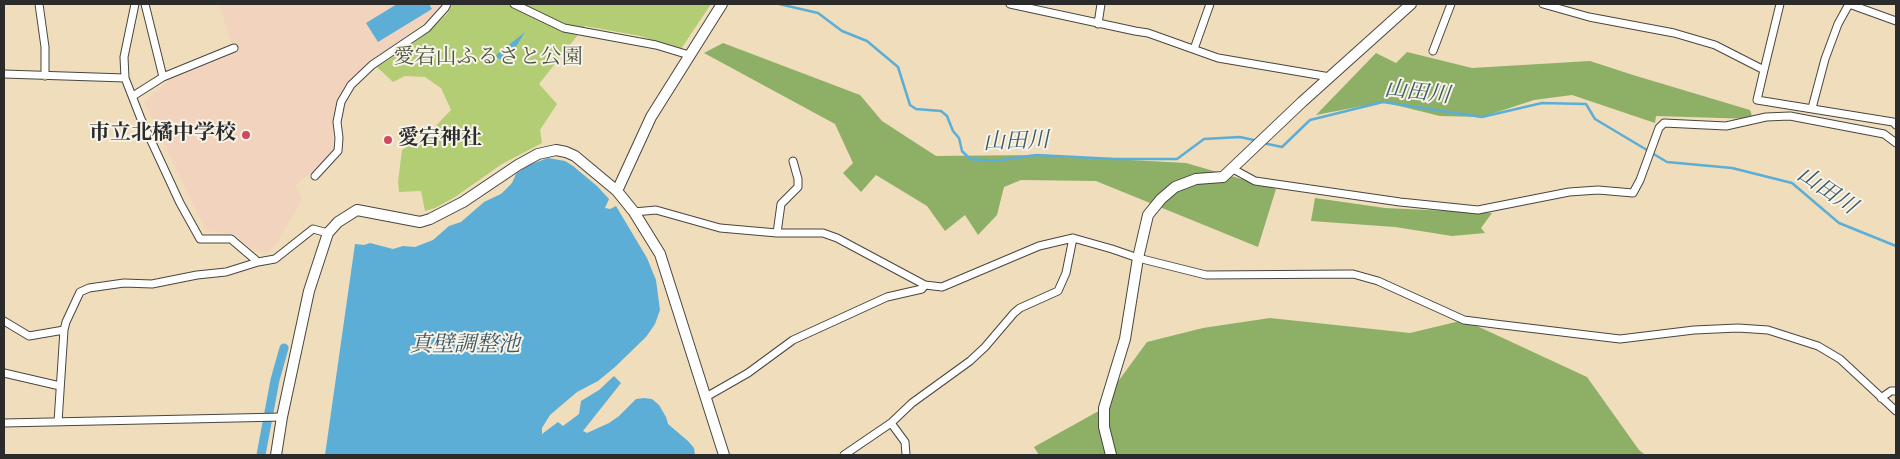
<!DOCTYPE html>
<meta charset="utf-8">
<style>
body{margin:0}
#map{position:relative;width:1900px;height:459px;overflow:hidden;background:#f0ddbc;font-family:"IM FELL DW Pica",serif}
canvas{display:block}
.frame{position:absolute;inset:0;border:5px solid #2b2b2b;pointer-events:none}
</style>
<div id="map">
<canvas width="1900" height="459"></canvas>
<div class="frame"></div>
</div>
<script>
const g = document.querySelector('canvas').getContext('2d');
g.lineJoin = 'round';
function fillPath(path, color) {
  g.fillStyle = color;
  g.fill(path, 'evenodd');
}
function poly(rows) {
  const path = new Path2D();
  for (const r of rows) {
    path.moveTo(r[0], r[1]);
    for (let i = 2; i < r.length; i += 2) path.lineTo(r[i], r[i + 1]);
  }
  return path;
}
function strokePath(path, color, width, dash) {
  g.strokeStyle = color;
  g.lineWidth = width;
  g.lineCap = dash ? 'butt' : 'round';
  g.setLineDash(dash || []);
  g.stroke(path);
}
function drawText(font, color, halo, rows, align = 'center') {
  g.font = font + ' "IM FELL DW Pica","Noto Serif JP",serif';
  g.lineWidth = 4;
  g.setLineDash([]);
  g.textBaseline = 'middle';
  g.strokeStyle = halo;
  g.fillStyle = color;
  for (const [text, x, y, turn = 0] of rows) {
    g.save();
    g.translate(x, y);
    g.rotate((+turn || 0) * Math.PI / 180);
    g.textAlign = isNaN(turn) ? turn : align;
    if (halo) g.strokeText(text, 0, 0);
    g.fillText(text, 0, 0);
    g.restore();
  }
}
fillPath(poly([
 [219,4,440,4,436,14,361,69,345,88,336,103,333,128,333,150,320,165,296,185,302,199,276,245,265,254,251,249,235,234,206,231,144,102,174,76,234,51]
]), '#f2d4be');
fillPath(poly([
 [453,4,711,4,681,49,640,36,585,26,539,84,557,104,540,130,542,143,502,164,455,197,435,208,425,211,421,191,399,192,398,182,402,150,426,136,451,110,441,88,425,77,405,76,393,82,377,67,403,51,429,31,447,14]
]), '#b2cd74');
fillPath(poly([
 [723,43,860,95,882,121,936,156,1036,155,1186,163,1276,189,1258,247,1096,181,1021,180,1004,187,997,215,978,235,965,215,945,231,927,206,876,175,861,192,843,173,853,163,835,124,704,53],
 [1407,52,1472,68,1590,61,1633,75,1750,110,1753,119,1656,116,1655,123,1572,95,1534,100,1482,117,1440,116,1383,102,1316,115,1376,53,1396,63],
 [1315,198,1385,208,1492,213,1481,228,1485,233,1452,236,1395,227,1311,221],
 [1270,318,1410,333,1464,320,1587,377,1639,450,1645,455,1039,455,1034,447,1104,408,1106,398,1147,342,1203,328]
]), '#8db066');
fillPath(poly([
 [397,4,429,4,432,9,378,42,366,23],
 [525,32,506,63,495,56],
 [548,158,565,161,573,166,597,186,609,199,605,208,610,209,616,206,647,258,656,280,660,310,655,324,646,337,615,367,598,381,577,392,550,415,542,428,542,434,558,422,563,426,579,414,581,401,599,390,614,376,621,383,583,431,587,433,609,423,619,416,636,399,644,398,652,399,659,405,666,417,668,424,688,441,694,448,695,455,325,455,355,244,364,245,370,243,393,249,403,246,415,247,433,240,449,226,461,222,484,202,501,194,512,183,516,174,529,165]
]), '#5caed7');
strokePath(poly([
 [779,4,818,13,842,31,867,41,898,67,910,105,916,109,941,111,947,116,953,131,959,138,962,151,970,159,995,161,1036,155,1115,159,1177,159,1204,139,1240,137,1258,141],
 [1263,143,1282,147,1310,120,1383,102,1482,117,1542,103,1586,104,1595,119,1667,162,1732,168,1792,183,1839,223,1896,246]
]), '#5caed7', 2.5);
strokePath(poly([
 [261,455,275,380,284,348]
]), '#5caed7', 9);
const street = poly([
 [39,4,45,47,45,76],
 [135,4,124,57,125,78,141,119,180,203,200,239,231,239,258,262,275,259,313,229,328,233],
 [145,4,163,77],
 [514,4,564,28,656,45,689,55],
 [1010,4,1135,31,1148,33,1218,58,1330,77],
 [1543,4,1589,17,1674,33,1715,45,1764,70,1757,100,1893,122,1896,125],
 [1849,4,1896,21],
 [1098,24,1101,4],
 [1194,49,1210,4],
 [1433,51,1451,4],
 [1764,70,1780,4],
 [4,74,125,78],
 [133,96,163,77,234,48],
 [1812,108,1825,59,1838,24,1849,4],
 [1233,169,1255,181,1400,202,1478,210,1569,192,1598,190,1633,193,1640,180,1659,128,1664,123,1726,126,1766,117,1790,116,1884,134,1896,143],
 [315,176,338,151,339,138,337,122,341,102,351,85,372,65,427,28,445,8,447,4],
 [634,212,656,210,720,228,777,233,823,233,837,238,925,285,942,287,1039,246,1073,238,1112,249,1138,258,1206,275,1353,274,1378,281,1464,320,1495,324,1620,339,1694,330,1738,328,1768,330,1818,346,1840,359,1896,411],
 [777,233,781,204,798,187,798,179,793,161],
 [4,321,29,336,64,330,66,322,80,292,89,288,124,283,152,284,197,275,226,272,258,262],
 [4,373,60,386],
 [706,397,748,373,793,340,887,297,922,289,925,285],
 [1881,398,1891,391,1896,391],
 [58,422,64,330],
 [4,423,282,417],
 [891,423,905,442,906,455],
 [844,455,891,423,912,403,970,361,985,347,1014,313,1020,308,1058,291,1066,273,1073,238]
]);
const secondary = poly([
 [617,191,651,117,722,4],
 [276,455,282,417,309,291,328,233,338,222,357,210,420,222,430,219,463,202,518,165,538,154,556,150,566,152,575,156,617,191,634,212,660,254,724,455],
 [1111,455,1104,427,1104,408,1125,339,1138,258,1148,215,1161,199,1175,187,1196,179,1223,177,1302,102,1411,4]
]);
strokePath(street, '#494641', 9);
strokePath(secondary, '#494641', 12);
strokePath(street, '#fff', 7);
strokePath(secondary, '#fff', 10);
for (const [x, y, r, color] of [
 [246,135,5,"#d1495b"],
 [388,140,5,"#d1495b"]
]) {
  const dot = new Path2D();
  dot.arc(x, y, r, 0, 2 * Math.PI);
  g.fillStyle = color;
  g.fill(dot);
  strokePath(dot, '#f7f3e8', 2);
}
drawText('21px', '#4d543d', '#f7f3e8', [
 ["愛宕山ふるさと公園",488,59]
]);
drawText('bold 21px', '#2b2b2b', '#f7f3e8', [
 ["市立北橘中学校",236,135],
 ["愛宕神社",398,140,"left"]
], 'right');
drawText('italic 22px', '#3c5967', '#f7f3e8', [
 ["山田川",1417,94,6],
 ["山田川",1016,143,-2],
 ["山田川",1826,192,34],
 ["真壁調整池",465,346]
]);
</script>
